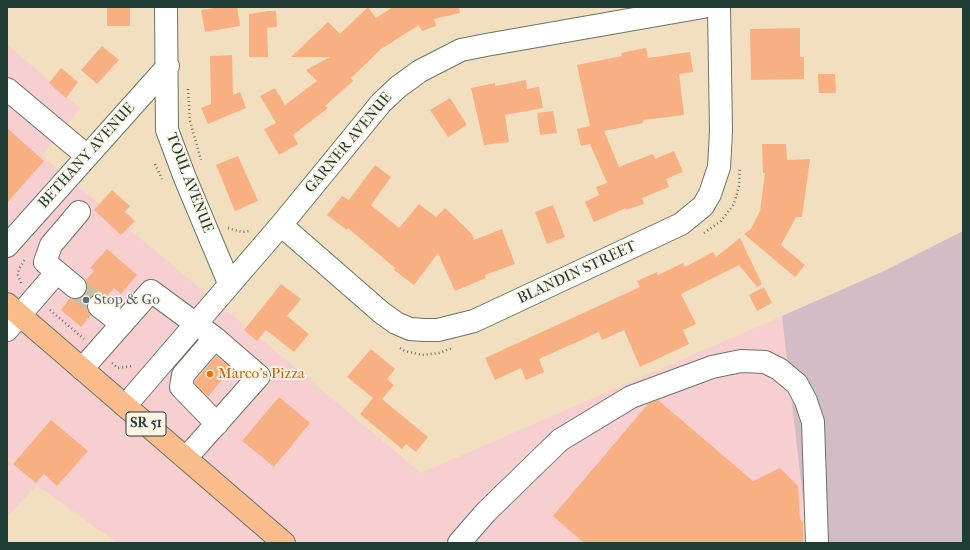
<!DOCTYPE html>
<style>
body{margin:0}
#map{position:relative;width:970px;height:550px;overflow:hidden;background:#f2dfbf;font-family:"IM FELL French Canon",serif}
canvas{display:block}
.frame{position:absolute;inset:0;border:8px solid #1f3d34;pointer-events:none}
</style>
<div id="map">
<canvas width="970" height="550"></canvas>
<div class="frame"></div>
</div>
<script>
const g = document.querySelector('canvas').getContext('2d');
g.lineJoin = 'round';
function fillPath(path, color) {
  g.fillStyle = color;
  g.fill(path, 'evenodd');
}
function poly(rows) {
  const path = new Path2D();
  for (const r of rows) {
    path.moveTo(r[0], r[1]);
    for (let i = 2; i < r.length; i += 2) path.lineTo(r[i], r[i + 1]);
  }
  return path;
}
function strokePath(path, color, width, dash) {
  g.strokeStyle = color;
  g.lineWidth = width;
  g.lineCap = dash ? 'butt' : 'round';
  g.setLineDash(dash || []);
  g.stroke(path);
}
function drawText(font, color, halo, rows, align = 'center') {
  g.font = font + ' "IM FELL French Canon",serif';
  g.lineWidth = 3.5;
  g.setLineDash([]);
  g.textBaseline = 'middle';
  g.strokeStyle = halo;
  g.fillStyle = color;
  for (const [text, x, y, turn = 0] of rows) {
    g.save();
    g.translate(x, y);
    g.rotate((+turn || 0) * Math.PI / 180);
    g.textAlign = isNaN(turn) ? turn : align;
    if (halo) g.strokeText(text, 0, 0);
    g.fillText(text, 0, 0);
    g.restore();
  }
}
fillPath(poly([
 [7,44,80,108,42,156,421,473,782,316,808,543,117,543,37,485,7,517]
]), '#f7cfd1');
fillPath(poly([
 [963,231,963,543,808,543,782,316,884,271]
]), '#d2bdc6');
fillPath(poly([
 [107,7,130,7,130,26,107,26],
 [221,7,237,7,240,26,205,32,201,10],
 [368,7,376,18,393,7,459,7,460,13,434,19,436,26,422,31,419,25,381,49,351,78,353,81,325,106,328,108,293,135,298,144,279,155,264,129,276,123,260,96,275,88,285,105,317,81,306,70,330,57,291,57,328,22,340,34],
 [268,11,276,11,277,27,267,28,268,57,249,57,249,14],
 [800,28,800,57,804,57,804,79,751,80,750,29],
 [102,46,119,60,97,84,81,70],
 [646,48,648,58,690,52,693,72,679,74,684,115,643,120,643,123,604,131,619,167,653,154,655,159,674,151,683,172,666,179,669,187,642,198,644,204,626,210,626,208,594,222,585,202,599,195,596,187,607,183,590,144,581,146,577,129,590,126,577,65,622,56,621,53],
 [232,55,233,95,240,92,246,108,208,124,201,108,211,104,210,56],
 [61,68,78,82,66,98,49,83],
 [818,74,835,74,836,93,819,93],
 [526,80,527,89,539,87,543,108,505,115,509,142,484,145,471,88,495,83,495,86],
 [450,98,467,125,448,137,430,110],
 [553,111,557,133,540,135,537,113],
 [7,128,44,161,7,203],
 [762,144,786,144,787,160,810,159,802,217,796,217,781,245,805,265,795,277,744,234,751,229,760,211,765,173,763,173],
 [238,156,258,201,235,211,216,165],
 [375,165,391,177,371,205,399,228,419,204,436,217,445,208,472,234,474,240,502,229,515,264,485,275,486,278,455,291,438,253,414,285,394,270,395,268,348,228,347,230,327,215,342,196,349,200],
 [112,190,130,206,125,212,135,221,121,235,94,210],
 [553,205,565,237,547,244,535,212],
 [740,238,762,284,757,287,739,265,681,294,696,324,683,330,689,344,640,367,624,330,602,340,599,332,539,359,544,372,526,380,521,368,495,380,485,358,640,287,637,281,657,272,658,275,683,263,685,267,713,252,716,257],
 [107,249,137,275,121,294,114,288,107,296,100,294,94,295,89,298,87,305,87,310,91,315,81,327,61,310,70,298,79,299,85,295,87,289,85,281,94,271,90,268],
 [281,284,301,299,287,316,309,334,294,352,266,330,257,341,244,330],
 [764,287,772,303,757,311,749,295],
 [371,349,395,369,387,379,394,385,382,399,428,437,416,452,406,444,402,449,360,414,373,398,347,377],
 [216,356,231,368,208,397,194,383,195,381],
 [279,397,310,423,274,467,242,441],
 [658,400,753,481,780,468,798,486,800,519,803,522,803,543,584,543,553,516,648,404],
 [51,420,88,451,57,486,44,474,36,483,13,464]
]), '#f8b083');
strokePath(poly([
 [75,287,99,306]
]), '#c8bfa3', 22, [22, 11]);
const minor = poly([
 [166,7,167,130,185,178,229,283],
 [7,89,87,156],
 [281,225,382,313,396,323,410,329,424,330,438,330,474,321,681,224,703,206,710,194,719,167,721,132,719,7],
 [7,246,168,66],
 [57,272,45,262,51,245,79,212],
 [99,306,122,324],
 [7,330,57,272,75,287],
 [215,338,183,375,181,387,217,424],
 [82,369,151,291,215,338,259,376,186,458],
 [125,406,281,225,381,103,398,87,420,71,461,50,486,45,703,7],
 [459,543,486,512,560,440,631,397,712,367,741,361,765,362,779,369,797,384,806,401,813,422,817,543]
]);
const major = poly([
 [7,304,284,543]
]);
strokePath(minor, '#697665', 24);
strokePath(major, '#697665', 24);
strokePath(poly([
 [188,89,190,121,201,160],
 [155,164,162,179],
 [228,228,242,232,250,231],
 [704,233,721,221,734,204,739,186,740,168],
 [21,283,18,275,19,269,25,259],
 [50,310,84,339],
 [400,348,405,351,422,355,439,353,452,348],
 [112,363,118,368,133,366]
]), '#697665', 2.5, [1, 3]);
strokePath(minor, '#fff', 22);
strokePath(major, '#f9bc8a', 22);
for (const [x, y, r, color] of [
 [86,300,4,"#5c6f8a"],
 [210,374,4,"#e8710a"]
]) {
  const dot = new Path2D();
  dot.arc(x, y, r, 0, 2 * Math.PI);
  g.fillStyle = color;
  g.fill(dot);
  strokePath(dot, '#fcf5e5', 1.5);
}
for (const [x, y, w] of [
 [146,424,40]
]) {
  const box = new Path2D();
  box.roundRect(x - w / 2, y - 12, w, 24, 3);
  g.fillStyle = '#fcf5e5';
  g.fill(box);
  strokePath(box, '#1f3d34', 1);
}
drawText('bold 14px', '#1f3d34', null, [
 ["SR 51",146,424]
]);
drawText('15px', '#1f3d34', '#fcf5e5', [
 ["GARNER AVENUE",349,143,-50],
 ["BETHANY AVENUE",87,156,-48],
 ["TOUL AVENUE",189,183,69],
 ["BLANDIN STREET",577,273,-25]
]);
drawText('15px', '#4e5e75', '#fcf5e5', [
 ["Stop & Go",94,300]
], 'left');
drawText('15px', '#c56008', '#fcf5e5', [
 ["Marco's Pizza",218,374]
], 'left');
</script>
